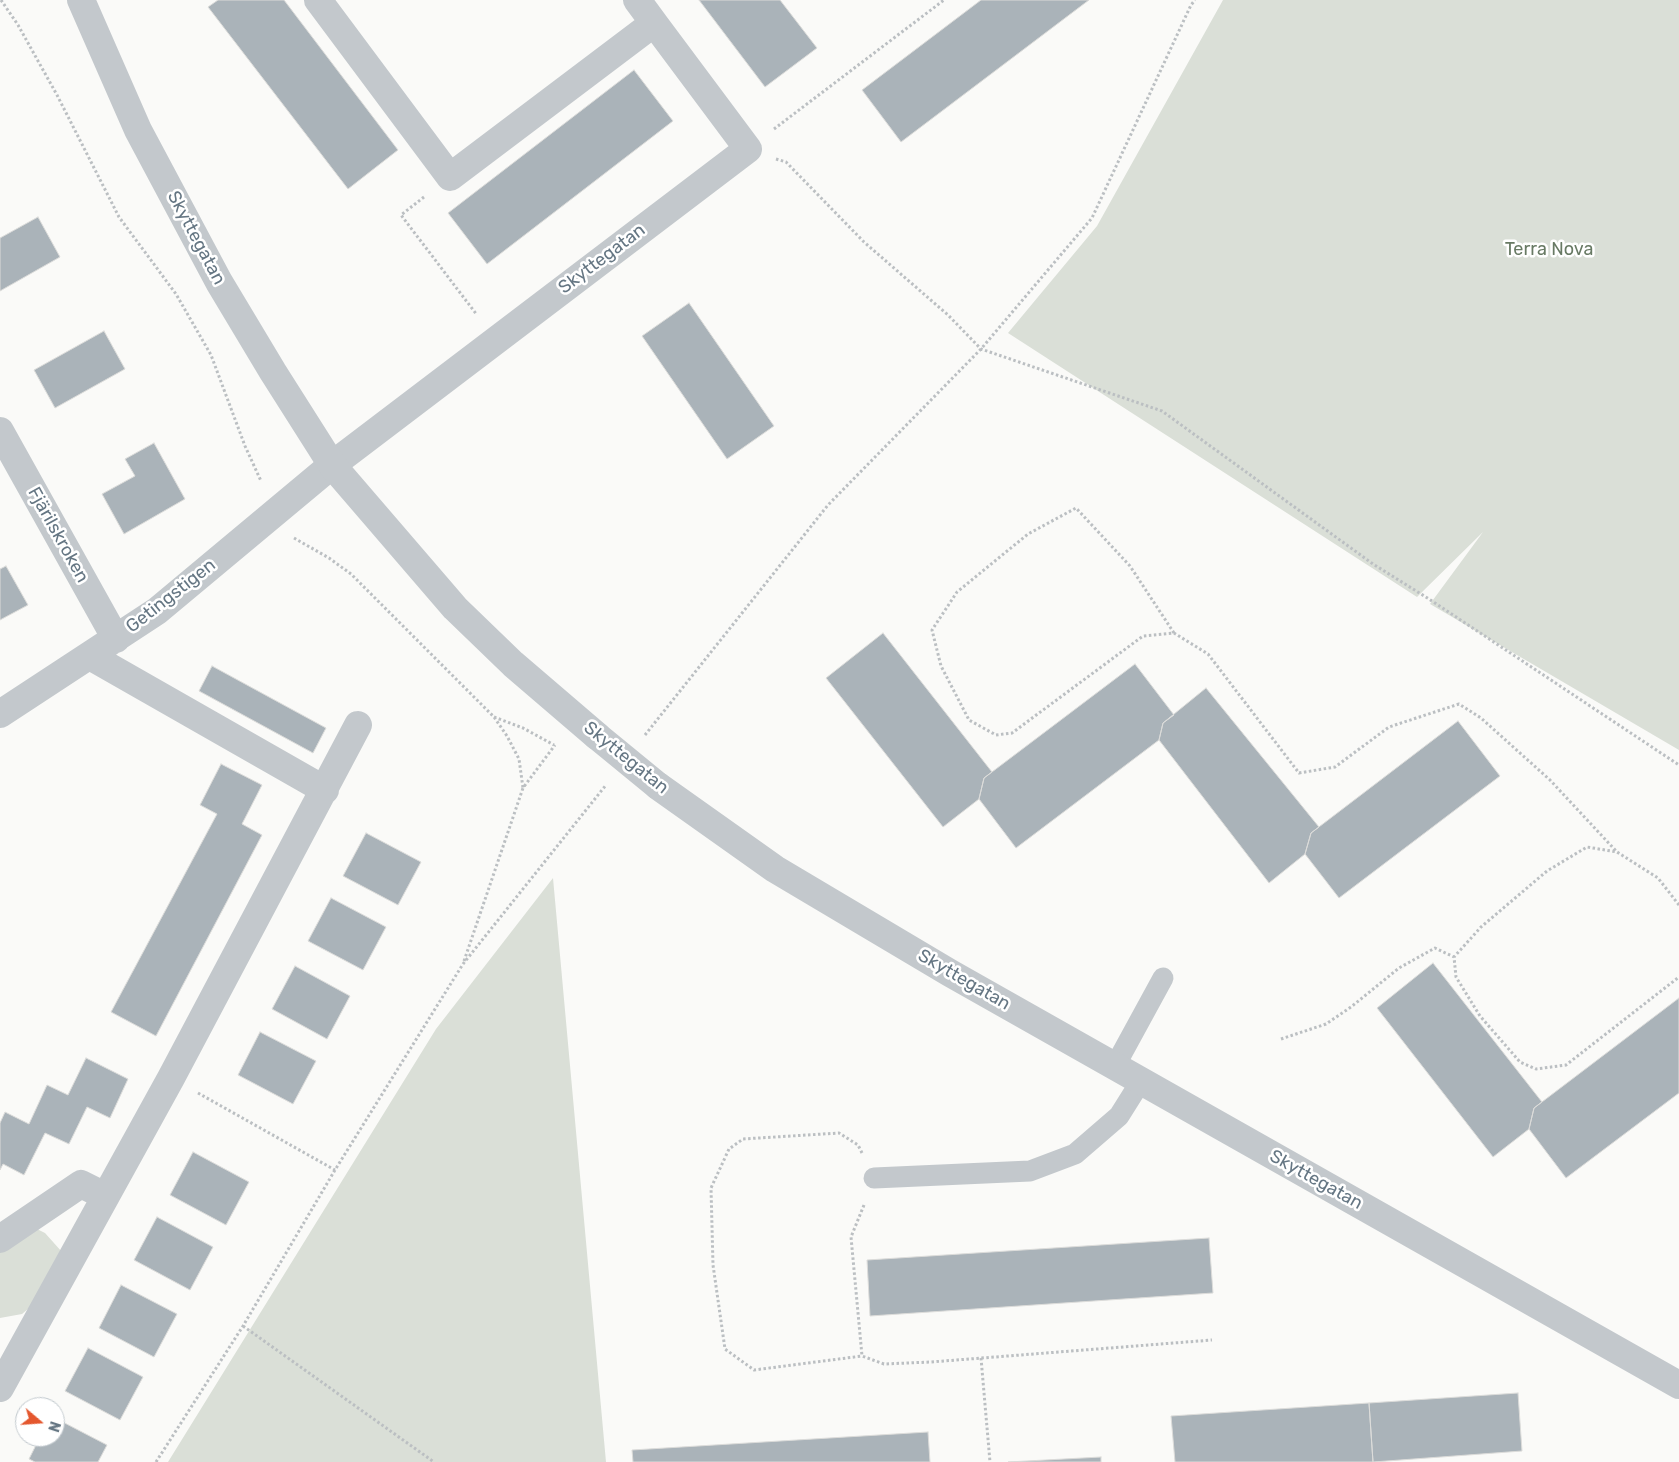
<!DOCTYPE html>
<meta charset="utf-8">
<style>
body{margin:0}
#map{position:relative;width:1679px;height:1462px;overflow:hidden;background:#fafaf8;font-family:Rubik,sans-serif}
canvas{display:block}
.north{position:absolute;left:15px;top:1397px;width:50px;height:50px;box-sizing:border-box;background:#fff;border:1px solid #c1c8cd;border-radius:50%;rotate:108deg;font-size:14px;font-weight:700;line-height:20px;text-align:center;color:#657683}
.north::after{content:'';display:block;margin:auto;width:18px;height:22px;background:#e4572e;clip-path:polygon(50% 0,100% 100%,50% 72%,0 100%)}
</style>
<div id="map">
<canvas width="1679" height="1462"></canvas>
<div class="north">N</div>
</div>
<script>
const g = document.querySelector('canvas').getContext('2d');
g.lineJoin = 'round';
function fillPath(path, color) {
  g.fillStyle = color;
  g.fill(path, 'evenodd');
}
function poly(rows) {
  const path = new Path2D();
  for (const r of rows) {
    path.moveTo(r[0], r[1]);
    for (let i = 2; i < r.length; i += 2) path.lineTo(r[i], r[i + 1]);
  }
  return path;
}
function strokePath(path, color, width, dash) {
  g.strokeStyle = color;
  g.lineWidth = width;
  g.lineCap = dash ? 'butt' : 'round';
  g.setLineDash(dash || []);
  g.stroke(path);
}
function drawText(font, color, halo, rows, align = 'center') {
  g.font = font + ' Rubik,sans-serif';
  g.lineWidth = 5;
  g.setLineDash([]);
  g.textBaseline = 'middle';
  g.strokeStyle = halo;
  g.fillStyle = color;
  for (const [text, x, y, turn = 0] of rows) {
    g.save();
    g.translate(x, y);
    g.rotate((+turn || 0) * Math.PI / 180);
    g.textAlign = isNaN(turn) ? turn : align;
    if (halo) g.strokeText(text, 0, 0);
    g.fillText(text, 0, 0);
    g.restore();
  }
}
fillPath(poly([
 [1223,0,1679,0,1679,750,1430,604,1483,532,1417,597,1008,333,1097,226],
 [553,878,606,1462,168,1462,436,1029],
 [31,1226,45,1233,62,1252,34,1304,22,1314,0,1318,0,1248]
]), '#dadfd7');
const building = poly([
 [218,0,284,0,398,150,348,189,208,7,218,0],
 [699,0,780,0,817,48,765,87,699,0],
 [981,0,1089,0,901,142,862,90,981,0],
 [634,70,673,121,487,264,448,213,634,70],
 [38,217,60,257,0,291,0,238,38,217],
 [689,303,774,426,727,459,642,336,689,303],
 [104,331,125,369,55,408,34,370,104,331],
 [154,443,185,499,124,534,102,494,135,476,125,459,154,443],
 [6,566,28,605,0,620,0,569,6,566],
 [883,633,992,772,984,778,979,799,943,827,826,678,883,633],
 [1135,664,1174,715,1163,723,1159,740,1016,848,979,799,984,778,1135,664],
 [212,666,326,728,313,753,199,691,212,666],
 [1206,688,1319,827,1311,833,1305,854,1269,883,1159,740,1163,723,1206,688],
 [1458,721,1500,776,1339,898,1305,854,1311,833,1458,721],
 [221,764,262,785,242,824,262,835,156,1036,111,1012,217,814,200,805,221,764],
 [366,833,421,862,398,905,343,876,366,833],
 [331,898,386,927,363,970,308,941,331,898],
 [1433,963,1542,1102,1534,1108,1529,1129,1493,1157,1377,1008,1433,963],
 [295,966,350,996,327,1039,272,1009,295,966],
 [1679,998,1679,1093,1566,1178,1529,1129,1534,1108,1679,998],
 [260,1032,316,1061,293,1104,238,1075,260,1032],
 [86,1058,128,1079,110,1118,87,1107,69,1144,45,1133,24,1175,3,1164,0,1170,0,1123,5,1112,29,1124,47,1085,68,1095,86,1058],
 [193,1152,249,1182,226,1225,170,1195,193,1152],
 [157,1217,213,1247,190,1290,134,1260,157,1217],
 [1209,1238,1213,1293,870,1316,867,1260,1209,1238],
 [121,1285,177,1314,154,1357,99,1328,121,1285],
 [88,1348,143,1377,120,1420,65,1391,88,1348],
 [1518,1393,1522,1451,1373,1462,1369,1403,1518,1393],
 [1369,1403,1373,1462,1175,1462,1171,1416,1369,1403],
 [55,1418,107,1445,98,1462,35,1462,29,1459,40,1437,55,1437,55,1418],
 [928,1432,930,1462,633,1462,632,1450,928,1432],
 [1101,1457,1101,1462,1008,1462,1101,1457]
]);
fillPath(building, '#aab3b9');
strokePath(building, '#dcdcda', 1);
strokePath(poly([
 [1,0,18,25,57,95,119,217,176,294,211,355,245,446,261,481],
 [774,129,944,0],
 [776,159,786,162,864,242,948,315,981,349,1162,411,1373,564,1429,599,1679,765],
 [424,197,401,215,477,315],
 [294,538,329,558,351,574,494,717,507,736,519,759,523,788],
 [1174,633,1130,566,1076,508,1028,534,957,592,932,630,941,666,969,720,996,735,1012,733,1143,636,1174,633,1208,654,1299,773,1335,767,1389,727,1459,704,1481,718,1550,780,1617,852],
 [494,717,523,728,554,745],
 [645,735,828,505,981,349,1092,218,1191,5,1195,0],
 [1679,905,1658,878,1617,852,1587,847,1547,871,1481,927,1454,957,1456,977,1480,1016,1520,1062,1536,1069,1566,1065,1679,977],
 [464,961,523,788,555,745],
 [1281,1039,1326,1024,1351,1007,1399,968,1435,948,1454,957],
 [198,1093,335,1170],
 [862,1153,858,1145,839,1133,743,1139,729,1149,711,1188,713,1265,725,1349,754,1370,862,1356],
 [864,1205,851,1237,862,1356,884,1364,931,1362,1212,1340],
 [243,1326,434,1462],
 [981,1358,990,1462],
 [156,1462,243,1326,335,1170,463,964,606,785]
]), '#bbbfc2', 3, [2.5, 2.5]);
strokePath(poly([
 [1115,1066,1163,978],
 [874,1178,1030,1171,1075,1154,1119,1116,1141,1081]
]), '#c3c8cc', 21);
strokePath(poly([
 [318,0,450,177,654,23,637,0],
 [0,431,116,639],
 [90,656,325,790],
 [0,714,157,611,332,465,748,149,654,23],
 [0,1239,81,1184,105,1196],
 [0,1388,171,1078,358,725]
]), '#c3c8cc', 28);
strokePath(poly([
 [81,0,138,130,219,282,273,372,332,465,455,608,513,664,597,736],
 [658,786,775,869,950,973,1679,1385]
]), '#c3c8cc', 28);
strokePath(poly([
 [597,736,658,786]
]), '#c3c8cc', 28);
drawText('18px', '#657683', '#fff', [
 ["Skyttegatan",196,238,62],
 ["Skyttegatan",602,259,-37],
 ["Fjärilskroken",58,535,61],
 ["Getingstigen",171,596,-38],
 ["Skyttegatan",626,758,39],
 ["Skyttegatan",964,980,30],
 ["Skyttegatan",1316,1180,29]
]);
drawText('18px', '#687a64', '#fff', [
 ["Terra Nova",1549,250]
]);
</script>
